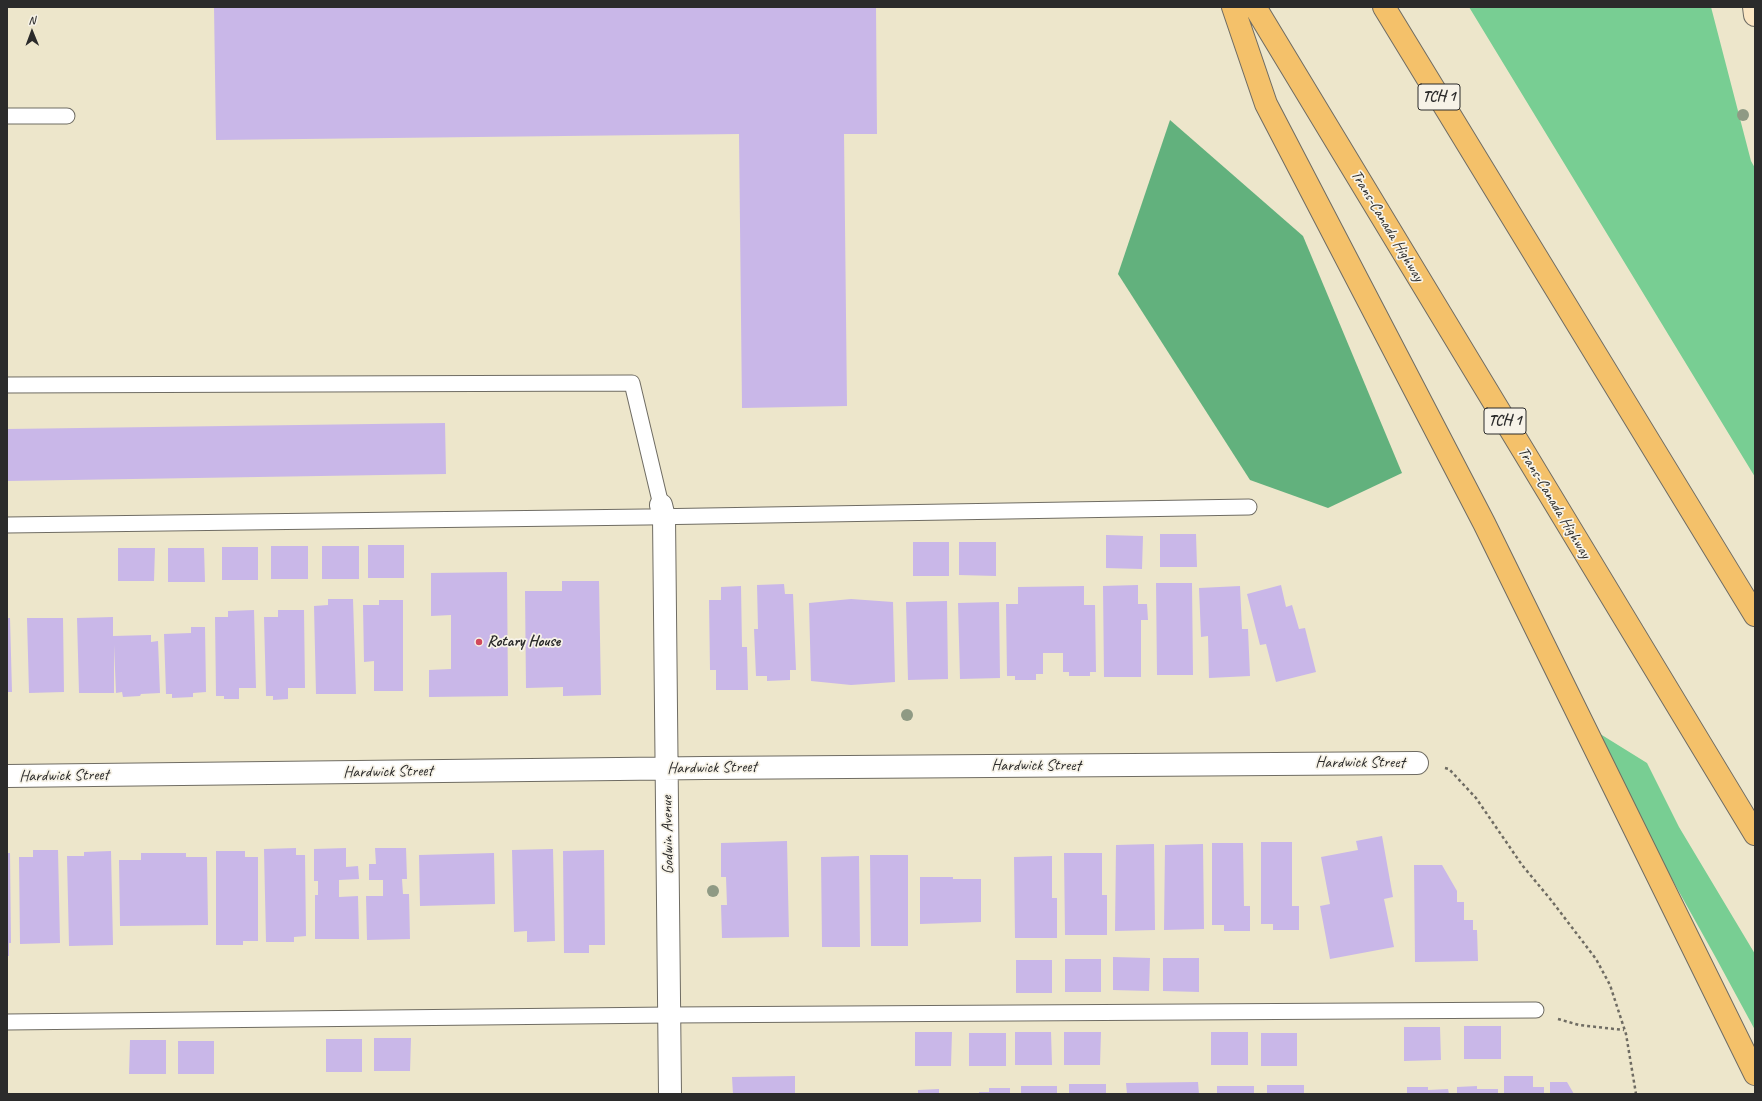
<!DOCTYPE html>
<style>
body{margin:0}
#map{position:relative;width:1762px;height:1101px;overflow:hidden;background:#ede6cb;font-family:Caveat,sans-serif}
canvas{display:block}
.frame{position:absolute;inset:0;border:8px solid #2b2b2b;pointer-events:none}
.north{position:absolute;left:12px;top:12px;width:40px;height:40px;-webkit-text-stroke:3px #f7f3e8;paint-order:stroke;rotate:359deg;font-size:11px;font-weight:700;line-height:16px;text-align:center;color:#2b2b2b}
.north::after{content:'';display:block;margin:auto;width:14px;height:18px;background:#2b2b2b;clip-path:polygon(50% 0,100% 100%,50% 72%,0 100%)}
</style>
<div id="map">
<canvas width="1762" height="1101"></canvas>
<div class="frame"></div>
<div class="north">N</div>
</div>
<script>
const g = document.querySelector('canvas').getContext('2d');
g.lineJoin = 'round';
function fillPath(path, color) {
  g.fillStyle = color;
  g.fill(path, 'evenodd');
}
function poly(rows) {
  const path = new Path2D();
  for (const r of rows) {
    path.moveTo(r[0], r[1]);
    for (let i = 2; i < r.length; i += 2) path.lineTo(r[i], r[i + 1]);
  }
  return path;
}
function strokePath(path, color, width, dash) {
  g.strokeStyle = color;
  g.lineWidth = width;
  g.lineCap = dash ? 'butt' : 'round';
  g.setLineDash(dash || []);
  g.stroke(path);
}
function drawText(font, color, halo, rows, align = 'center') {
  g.font = font + ' Caveat,sans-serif';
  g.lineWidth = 3.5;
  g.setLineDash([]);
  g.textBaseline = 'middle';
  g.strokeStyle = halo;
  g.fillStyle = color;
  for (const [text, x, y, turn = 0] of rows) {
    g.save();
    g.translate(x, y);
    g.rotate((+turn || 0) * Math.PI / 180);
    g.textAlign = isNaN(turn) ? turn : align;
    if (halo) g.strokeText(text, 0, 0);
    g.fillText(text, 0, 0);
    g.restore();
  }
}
fillPath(poly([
 [1469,7,1711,7,1751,161,1755,168,1755,477],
 [1597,732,1647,763,1679,827,1755,954,1755,1030,1716,958,1639,820]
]), '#78ce93');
fillPath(poly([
 [1170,120,1303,236,1402,473,1328,508,1250,480,1118,274]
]), '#62b17d');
fillPath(poly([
 [214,7,876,7,877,134,844,134,847,406,742,408,739,134,216,140],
 [445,423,446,474,7,481,7,429],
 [1160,534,1196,534,1197,567,1160,567],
 [1106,535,1143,536,1142,569,1106,568],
 [913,542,949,542,949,576,913,576],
 [959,542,996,542,996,576,959,575],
 [368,545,404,545,404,578,368,578],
 [271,546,308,546,308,579,271,579],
 [322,546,359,546,359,579,322,579],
 [222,547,258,547,258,580,222,580],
 [118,548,155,548,154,581,118,581],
 [168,548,204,548,205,582,168,582],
 [507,572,508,696,429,697,429,670,451,669,451,615,431,616,431,573],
 [562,581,599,581,601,695,563,696,563,687,526,688,525,591,562,591],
 [1156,583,1192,583,1193,675,1157,675],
 [784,584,785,594,793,594,796,670,790,670,790,680,767,681,767,676,756,676,754,629,758,629,757,585],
 [1138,585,1138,604,1147,604,1148,620,1141,620,1141,677,1104,677,1103,586],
 [1281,585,1286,607,1292,605,1299,629,1305,628,1316,672,1276,682,1266,644,1260,645,1247,594],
 [741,586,742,647,747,647,748,690,716,690,716,670,710,670,709,600,721,600,721,587],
 [1084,586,1084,605,1095,605,1096,672,1090,672,1090,676,1069,676,1069,672,1063,672,1063,653,1043,653,1043,674,1036,674,1036,680,1015,680,1015,676,1007,676,1006,604,1018,604,1018,587],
 [1240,586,1242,629,1248,629,1250,676,1209,678,1208,636,1201,637,1199,588],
 [328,599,353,599,356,694,316,694,314,606,328,605],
 [851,599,893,602,895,682,851,685,811,681,809,603],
 [379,600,403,600,403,691,374,691,374,661,364,662,363,605,379,605],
 [947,601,948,679,908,680,906,602],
 [999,602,1000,678,960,679,958,603],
 [254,610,256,688,239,688,239,699,224,699,224,696,216,696,215,617,228,617,228,611],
 [278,610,304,610,305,688,288,688,288,699,273,700,273,696,266,696,264,617,278,617],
 [113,617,113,636,151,635,151,642,158,641,160,693,141,694,140,696,123,697,122,692,116,693,114,645,114,693,79,693,77,618],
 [7,618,10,618,12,692,7,692],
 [27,618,63,618,64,692,29,693],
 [191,627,205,627,206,692,193,693,193,697,172,698,172,694,166,694,164,634,191,633],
 [1382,836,1393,897,1384,899,1394,947,1330,959,1320,906,1330,904,1321,857,1358,850,1356,841],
 [787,841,789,937,722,938,721,905,727,905,726,877,721,877,721,843],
 [1261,842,1292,842,1292,906,1299,906,1299,930,1273,930,1273,924,1261,924],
 [1212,843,1243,843,1244,906,1250,906,1250,931,1224,931,1224,925,1212,925],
 [1154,844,1155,930,1115,931,1116,845],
 [1203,844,1204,929,1164,930,1165,845],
 [296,848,296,855,305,855,306,936,294,937,294,942,266,942,264,849],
 [346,848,346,867,358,866,359,879,339,880,339,897,358,896,359,939,315,939,315,895,318,895,318,881,314,881,314,849],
 [375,848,406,848,407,879,402,879,403,894,409,894,410,939,367,940,366,896,383,896,383,880,369,880,369,864,376,864],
 [553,849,555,941,527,942,527,931,514,932,512,850],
 [33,850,58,850,60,943,20,944,19,857,33,857],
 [604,850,605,945,589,945,589,953,564,953,563,851],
 [111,851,113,945,69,946,67,856,84,856,84,852],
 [216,851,245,851,245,857,258,857,258,941,243,941,243,945,216,945],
 [7,853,10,853,11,943,9,943,9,956,7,956],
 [141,853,186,853,186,857,207,857,208,925,120,926,119,860,141,860],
 [494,853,495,904,420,906,419,855],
 [1064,853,1102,853,1102,895,1107,895,1107,935,1065,935],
 [870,855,908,855,908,946,871,946],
 [859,856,860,947,822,947,821,857],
 [1052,856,1052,898,1057,898,1057,938,1015,938,1014,857],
 [1414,865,1442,865,1457,891,1457,902,1464,902,1464,920,1473,920,1473,930,1477,930,1478,961,1415,962],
 [920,877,953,877,953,879,981,879,981,922,920,924],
 [1113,957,1150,958,1149,991,1113,990],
 [1163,958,1199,958,1199,992,1163,991],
 [1065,959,1101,959,1101,992,1065,992],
 [1016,960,1052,960,1052,993,1016,993],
 [1464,1026,1501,1026,1501,1059,1464,1059],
 [1404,1027,1440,1027,1441,1060,1404,1061],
 [915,1032,952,1032,951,1066,915,1066],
 [1015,1032,1051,1032,1052,1065,1015,1065],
 [1064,1032,1101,1032,1100,1065,1064,1065],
 [1211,1032,1248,1032,1248,1065,1211,1065],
 [969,1033,1006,1033,1006,1066,969,1066],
 [1261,1033,1297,1033,1297,1066,1261,1066],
 [374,1038,411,1038,410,1071,374,1071],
 [326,1039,362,1039,362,1072,326,1072],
 [130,1040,166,1040,166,1074,129,1074],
 [178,1041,214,1041,214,1074,178,1074],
 [795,1076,795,1094,733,1094,732,1077],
 [1504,1076,1533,1076,1533,1087,1544,1087,1544,1094,1504,1094],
 [1198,1082,1199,1094,1127,1094,1126,1083],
 [1550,1082,1567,1082,1574,1094,1550,1094],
 [1069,1084,1106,1084,1106,1094,1069,1094],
 [1267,1085,1304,1085,1304,1094,1267,1094],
 [1021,1086,1057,1086,1057,1094,1021,1094],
 [1217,1086,1254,1086,1254,1094,1217,1094],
 [1477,1086,1477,1089,1498,1089,1498,1094,1457,1094,1457,1087],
 [1407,1087,1428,1087,1428,1090,1448,1089,1449,1094,1407,1094],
 [989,1088,1010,1088,1010,1094,979,1094,979,1092,989,1092],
 [939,1089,939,1094,918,1094,918,1090]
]), '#c9b7e8');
const lane = poly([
 [7,116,67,116],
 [7,385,632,383,661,505],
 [7,525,646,517,1249,507],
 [7,1022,670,1015,1536,1010]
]);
const street = poly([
 [661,505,664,517,670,1094],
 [7,776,705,768,1417,763]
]);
const secondary = poly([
 [1754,7,1755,15]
]);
const highway = poly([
 [1233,7,1266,104,1484,523,1755,1074],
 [1255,7,1755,834],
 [1384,7,1755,615]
]);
strokePath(lane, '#6f6c63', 17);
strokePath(street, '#6f6c63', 24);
strokePath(secondary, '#6f6c63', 24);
strokePath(highway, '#6f6c63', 24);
strokePath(poly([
 [1445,768,1449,769,1476,798,1522,865,1551,900,1596,959,1610,985,1626,1034,1636,1094],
 [1558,1019,1579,1025,1624,1030]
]), '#6f6c63', 2.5, [3, 3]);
strokePath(lane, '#fff', 15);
strokePath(street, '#fff', 22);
strokePath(secondary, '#fbe6c3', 22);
strokePath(highway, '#f4c16a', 22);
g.fillStyle = '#8f9a84';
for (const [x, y] of [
 [1743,115],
 [907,715],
 [713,891]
]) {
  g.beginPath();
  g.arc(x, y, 6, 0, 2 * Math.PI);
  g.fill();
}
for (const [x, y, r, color] of [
 [479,642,4,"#d1495b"]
]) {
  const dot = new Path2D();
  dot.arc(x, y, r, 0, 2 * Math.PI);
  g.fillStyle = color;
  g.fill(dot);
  strokePath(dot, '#f7f3e8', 1.5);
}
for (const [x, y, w] of [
 [1439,97,42],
 [1505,421,42]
]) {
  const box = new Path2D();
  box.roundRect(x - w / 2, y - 13, w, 26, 3);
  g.fillStyle = '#f7f3e8';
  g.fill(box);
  strokePath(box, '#2b2b2b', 1);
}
drawText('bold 15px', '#2b2b2b', null, [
 ["TCH 1",1439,97],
 ["TCH 1",1505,421]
]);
drawText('16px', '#2b2b2b', '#f7f3e8', [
 ["Trans-Canada Highway",1387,226,59],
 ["Trans-Canada Highway",1554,503,59],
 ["Hardwick Street",1360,763],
 ["Hardwick Street",1036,766],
 ["Hardwick Street",712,768,-1],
 ["Hardwick Street",388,772,-1],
 ["Hardwick Street",64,776,-1],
 ["Godwin Avenue",668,835,-91]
]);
drawText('bold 16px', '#2b2b2b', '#f7f3e8', [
 ["Rotary House",487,642]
], 'left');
</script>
